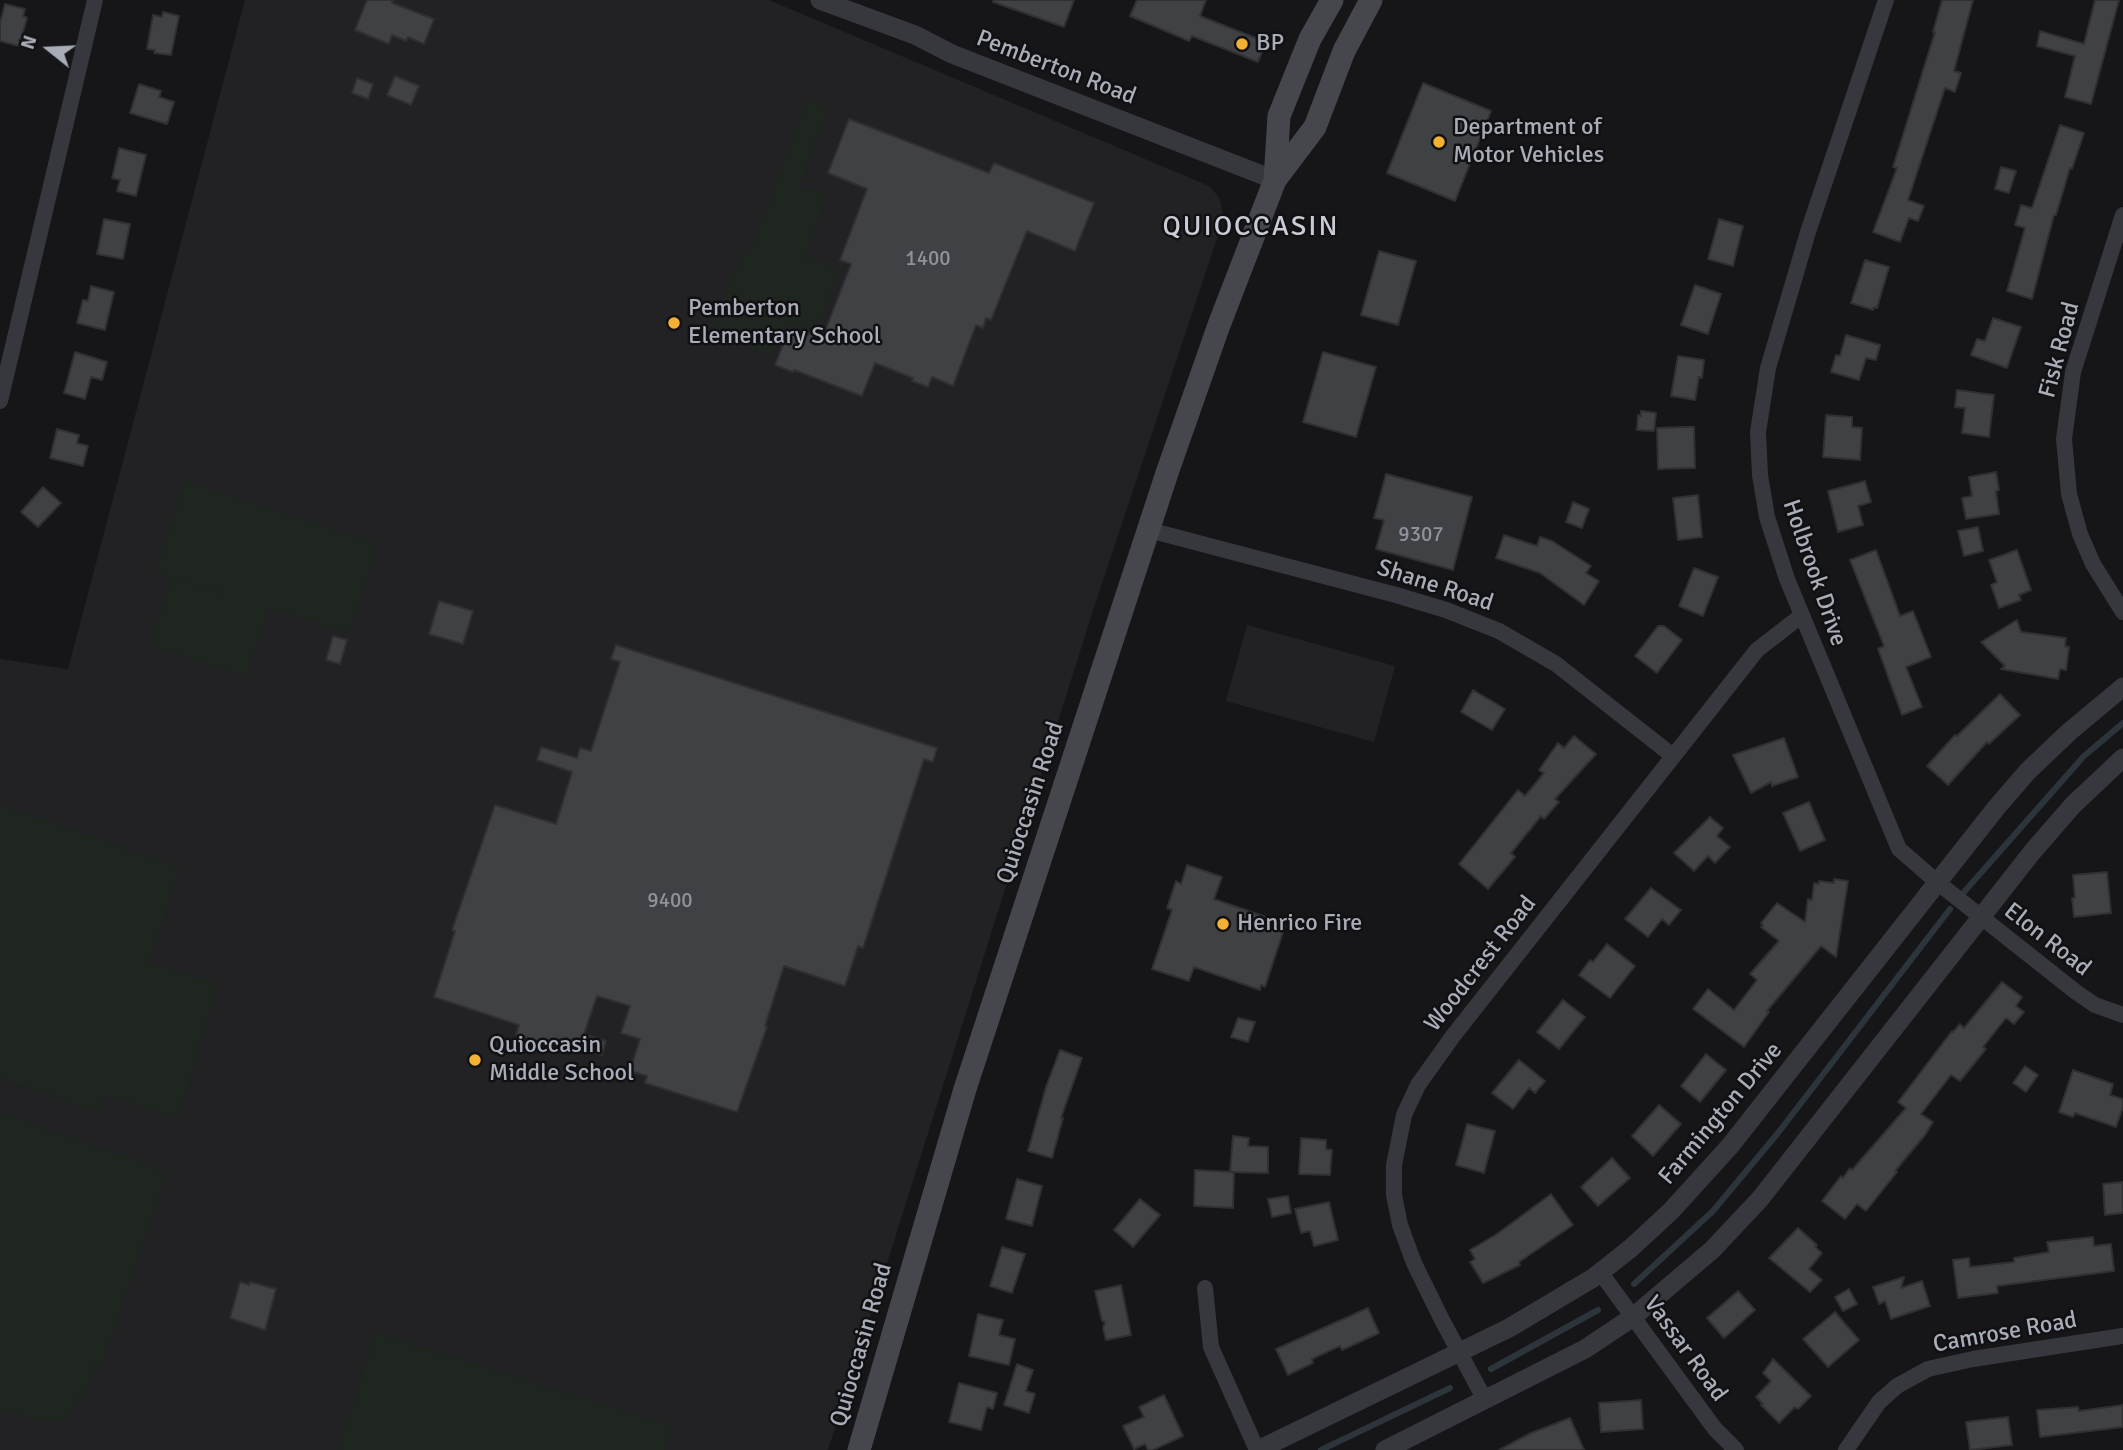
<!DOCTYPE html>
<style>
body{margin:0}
#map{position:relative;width:2123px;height:1450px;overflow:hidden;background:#161618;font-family:Signika,sans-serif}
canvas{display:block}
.north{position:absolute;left:14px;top:14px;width:70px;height:70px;-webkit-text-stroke:5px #111113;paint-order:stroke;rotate:288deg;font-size:19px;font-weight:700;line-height:28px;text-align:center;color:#a8adb8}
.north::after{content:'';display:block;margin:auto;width:24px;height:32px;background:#a8adb8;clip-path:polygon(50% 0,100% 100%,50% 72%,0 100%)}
</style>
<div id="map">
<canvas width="2123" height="1450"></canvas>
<div class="north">N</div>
</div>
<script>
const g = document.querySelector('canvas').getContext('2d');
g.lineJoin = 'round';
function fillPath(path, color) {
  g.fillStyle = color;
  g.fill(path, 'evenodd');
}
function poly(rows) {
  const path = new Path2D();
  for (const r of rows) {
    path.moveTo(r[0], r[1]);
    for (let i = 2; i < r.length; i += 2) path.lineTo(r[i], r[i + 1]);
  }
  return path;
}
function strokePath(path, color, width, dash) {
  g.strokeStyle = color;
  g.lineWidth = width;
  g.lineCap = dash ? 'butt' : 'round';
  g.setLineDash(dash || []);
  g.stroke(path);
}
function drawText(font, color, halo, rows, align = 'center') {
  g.font = font + ' Signika,sans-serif';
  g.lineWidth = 5;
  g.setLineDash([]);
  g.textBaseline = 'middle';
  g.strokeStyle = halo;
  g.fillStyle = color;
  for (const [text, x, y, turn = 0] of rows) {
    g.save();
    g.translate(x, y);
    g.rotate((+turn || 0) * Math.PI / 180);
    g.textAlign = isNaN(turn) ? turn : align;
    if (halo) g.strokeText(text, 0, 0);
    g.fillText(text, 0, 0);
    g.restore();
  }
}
fillPath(poly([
 [245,0,769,0,1209,186,1219,197,1224,217,1096,601,828,1450,0,1450,0,659,68,669],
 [1247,625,1395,666,1374,742,1226,701]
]), '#222225');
fillPath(poly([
 [807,101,828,108,800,186,826,194,806,257,840,270,816,333,787,322,773,357,711,331,742,252,749,255],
 [184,481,378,543,349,633,269,608,246,677,149,645,171,578,221,593,155,571],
 [0,804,180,867,149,963,218,983,179,1118,105,1096,99,1113,0,1078],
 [0,1112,140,1161,167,1174,101,1369,95,1367,84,1400,78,1399,72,1414,58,1423,40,1422,0,1408],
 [375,1332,673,1426,666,1450,338,1450]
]), '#1e261f');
strokePath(poly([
 [1964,892,2084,756,2123,723],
 [1634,1284,1713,1211,1778,1133,1950,909],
 [1491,1369,1598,1310],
 [1321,1450,1450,1388]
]), '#2c353c', 6);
const building = poly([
 [367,0,393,0,392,3,434,19,424,44,408,37,406,41,392,35,389,44,355,30,367,0],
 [994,0,1074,0,1064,27,993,2,994,0],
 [1137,0,1206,0,1200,16,1266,42,1258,62,1192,36,1189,41,1130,16,1137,0],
 [1942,0,1973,0,1954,71,1961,73,1955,92,1945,88,1908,200,1924,206,1918,221,1909,218,1900,242,1873,232,1897,168,1893,167,1935,32,1933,32,1942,0],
 [2095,0,2119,0,2091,104,2065,97,2075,56,2037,46,2040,31,2084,44,2095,0],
 [5,4,25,9,23,16,27,18,19,46,0,41,0,23,5,4],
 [163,12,179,16,171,55,154,53,155,50,147,49,153,15,162,17,163,12],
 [395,76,419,86,411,105,387,95,395,76],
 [357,78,373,84,368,99,352,93,357,78],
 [1423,83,1491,111,1455,201,1387,173,1423,83],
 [139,84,161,91,159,97,174,102,167,124,130,113,139,84],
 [849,119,989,173,994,163,1094,203,1075,251,1027,231,991,320,986,318,983,328,976,325,953,386,932,377,928,387,912,381,913,378,875,363,862,396,794,370,793,372,775,365,789,329,807,336,809,333,822,339,851,264,840,260,867,189,828,173,849,119],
 [2060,125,2084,133,2072,169,2070,168,2056,215,2054,215,2032,299,2007,291,2025,228,2015,225,2021,205,2032,208,2060,125],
 [119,148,146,155,136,196,117,191,120,180,112,178,119,148],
 [2001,167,2016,171,2009,193,1995,189,2001,167],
 [104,219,130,224,123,259,97,254,104,219],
 [1719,219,1743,226,1733,266,1708,259,1719,219],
 [1379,251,1416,261,1398,325,1361,315,1379,251],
 [1865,260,1889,267,1877,308,1874,307,1873,310,1851,303,1865,260],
 [1695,285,1721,294,1708,334,1681,325,1695,285],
 [91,286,114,292,105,330,77,323,83,300,88,301,91,286],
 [1993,318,2021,327,2007,368,1971,355,1977,339,1985,341,1993,318],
 [1846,335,1880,345,1876,360,1866,358,1859,380,1831,372,1836,355,1840,356,1846,335],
 [75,352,107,362,102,380,91,377,85,399,64,393,75,352],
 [1323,352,1376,367,1356,437,1303,422,1323,352],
 [1678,356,1704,360,1702,378,1699,377,1695,400,1671,396,1678,356],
 [1957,390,1994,395,1989,437,1962,433,1965,408,1955,407,1957,390],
 [1641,411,1656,413,1654,431,1637,430,1638,415,1641,416,1641,411],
 [1826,415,1852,417,1852,427,1862,428,1860,460,1823,457,1826,415],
 [1683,427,1694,427,1695,468,1658,469,1657,428,1683,427],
 [57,429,79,435,77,443,88,446,83,466,50,458,57,429],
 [1996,472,1999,490,1996,491,1999,514,1966,519,1962,498,1972,496,1969,477,1996,472],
 [1386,474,1472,497,1453,570,1376,549,1384,520,1374,518,1386,474],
 [1865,481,1871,502,1858,506,1863,525,1838,532,1828,491,1865,481],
 [43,487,61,503,38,527,21,512,43,487],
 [1698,495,1702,537,1678,540,1673,498,1698,495],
 [1573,502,1589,509,1582,528,1566,522,1573,502],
 [1978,527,1983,551,1964,556,1958,531,1978,527],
 [1504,535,1537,546,1540,537,1552,541,1591,566,1586,573,1599,581,1584,605,1540,573,1496,558,1504,535],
 [1876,550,1900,616,1913,611,1931,657,1906,667,1922,707,1902,715,1878,649,1884,646,1850,560,1876,550],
 [2017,550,2031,590,2019,595,2021,600,1999,608,1991,585,1997,582,1989,560,2017,550],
 [1694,568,1718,577,1703,616,1679,606,1694,568],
 [439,601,473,611,463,644,429,634,439,601],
 [2017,620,2021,632,2066,638,2065,646,2069,647,2066,670,2060,669,2058,679,2001,669,2005,666,1981,642,2017,620],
 [1658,626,1664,626,1682,640,1657,673,1635,656,1658,626],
 [333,636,347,640,340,664,326,660,333,636],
 [616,645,937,748,933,762,924,759,863,948,858,946,845,986,784,966,765,1026,767,1027,737,1112,645,1083,647,1076,630,1071,640,1039,621,1033,630,1006,597,996,584,1034,606,1041,602,1055,574,1046,572,1052,516,1034,519,1025,434,997,455,931,452,930,495,805,556,824,572,772,537,760,541,747,577,758,580,748,591,751,620,662,611,659,616,645],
 [1473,690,1505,709,1492,730,1461,712,1473,690],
 [2000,694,2020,715,1989,744,1987,742,1948,785,1927,766,1955,735,1957,736,2000,694],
 [1574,736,1596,754,1555,799,1559,802,1544,819,1541,816,1511,853,1515,857,1488,889,1459,864,1518,790,1525,796,1544,773,1539,770,1558,743,1564,748,1574,736],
 [1784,738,1798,777,1772,786,1771,782,1751,793,1733,755,1784,738],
 [1809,802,1825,840,1800,851,1783,813,1809,802],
 [1710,817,1723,828,1717,836,1730,847,1715,863,1708,856,1694,871,1674,853,1710,817],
 [1187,865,1222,877,1214,899,1272,919,1271,921,1285,926,1265,987,1261,985,1260,990,1194,967,1189,981,1152,969,1172,910,1167,908,1176,881,1181,884,1187,865],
 [2107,872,2111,913,2074,917,2072,898,2075,898,2073,875,2107,872],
 [1834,879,1848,881,1836,957,1821,946,1767,1011,1769,1012,1744,1047,1693,1009,1708,989,1734,1010,1757,980,1750,974,1779,941,1761,927,1763,925,1761,923,1777,903,1805,922,1808,899,1812,900,1814,883,1819,884,1819,881,1834,883,1834,879],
 [1651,888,1681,910,1669,925,1662,919,1648,937,1625,919,1651,888],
 [1607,944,1635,966,1610,998,1579,975,1590,960,1593,962,1607,944],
 [2002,982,2022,997,2016,1006,2024,1012,2014,1024,2006,1018,1983,1047,1986,1049,1960,1081,1951,1075,1921,1114,1933,1122,1925,1135,1895,1171,1897,1172,1866,1211,1857,1204,1845,1219,1822,1201,1841,1176,1843,1178,1850,1168,1852,1170,1906,1108,1898,1102,1952,1031,1953,1032,1960,1024,1964,1028,2002,982],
 [1563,1000,1585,1017,1559,1049,1537,1032,1563,1000],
 [1238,1018,1255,1022,1248,1042,1231,1037,1238,1018],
 [1060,1050,1082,1058,1061,1118,1063,1118,1052,1158,1028,1151,1046,1087,1060,1050],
 [1706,1054,1726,1070,1700,1102,1681,1086,1706,1054],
 [1519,1060,1545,1081,1535,1093,1529,1088,1513,1109,1492,1093,1519,1060],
 [2025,1066,2038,1075,2026,1092,2013,1083,2025,1066],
 [2073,1070,2113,1084,2110,1095,2123,1099,2123,1107,2116,1127,2075,1113,2073,1117,2059,1112,2073,1070],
 [1659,1105,1681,1124,1653,1156,1632,1136,1659,1105],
 [1467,1124,1495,1131,1484,1173,1456,1165,1467,1124],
 [1233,1136,1249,1138,1248,1146,1268,1147,1268,1173,1230,1172,1233,1136],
 [1301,1138,1326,1140,1326,1149,1332,1150,1330,1175,1299,1174,1301,1138],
 [1612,1158,1630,1178,1598,1206,1581,1187,1612,1158],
 [1195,1170,1234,1172,1233,1208,1194,1206,1195,1170],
 [1017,1179,1042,1186,1032,1226,1006,1219,1017,1179],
 [2123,1182,2123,1213,2105,1215,2103,1184,2123,1182],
 [1551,1194,1573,1225,1519,1262,1520,1265,1483,1283,1470,1262,1475,1259,1470,1250,1497,1234,1551,1194],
 [1288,1196,1291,1213,1272,1217,1268,1199,1288,1196],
 [1140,1199,1160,1215,1133,1247,1114,1230,1140,1199],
 [1329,1202,1338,1240,1314,1246,1310,1231,1301,1233,1295,1209,1329,1202],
 [1798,1228,1817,1245,1815,1247,1822,1253,1809,1269,1822,1280,1810,1292,1769,1258,1798,1228],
 [2093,1237,2094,1246,2111,1244,2114,1271,1997,1286,1998,1293,1958,1298,1953,1260,1969,1258,1970,1267,2014,1262,2014,1258,2049,1252,2047,1242,2093,1237],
 [1002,1247,1025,1254,1012,1293,990,1286,1002,1247],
 [1904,1277,1901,1288,1922,1281,1930,1306,1891,1319,1885,1301,1879,1304,1873,1287,1904,1277],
 [240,1282,249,1285,250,1282,276,1289,265,1330,230,1318,240,1282],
 [1121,1285,1131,1335,1106,1340,1103,1328,1105,1322,1102,1321,1095,1291,1121,1285],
 [1849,1289,1857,1304,1843,1311,1835,1297,1849,1289],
 [1738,1291,1755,1310,1724,1338,1707,1318,1738,1291],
 [1368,1308,1379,1333,1342,1350,1340,1346,1312,1359,1313,1363,1288,1375,1276,1349,1368,1308],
 [1835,1312,1859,1340,1828,1367,1803,1339,1835,1312],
 [978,1314,1003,1320,999,1335,1015,1339,1009,1365,969,1356,978,1314],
 [1773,1359,1811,1396,1798,1409,1795,1407,1779,1423,1761,1405,1763,1404,1756,1397,1771,1381,1763,1373,1773,1359],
 [1017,1364,1033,1370,1026,1391,1035,1394,1029,1413,1004,1405,1017,1364],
 [959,1383,997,1393,993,1409,987,1407,981,1430,949,1422,959,1383],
 [1164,1395,1183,1436,1153,1450,1148,1450,1145,1444,1134,1449,1123,1426,1144,1417,1139,1407,1164,1395],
 [1641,1400,1643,1429,1601,1432,1599,1403,1641,1400],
 [2123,1405,2123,1427,2040,1437,2037,1410,2078,1407,2079,1411,2123,1405],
 [2008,1417,2012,1445,1970,1450,1966,1422,2008,1417],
 [1570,1418,1584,1450,1499,1450,1531,1433,1570,1418]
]);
fillPath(building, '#404145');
strokePath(building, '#303034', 2);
strokePath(poly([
 [1886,0,1808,232,1768,368,1758,432,1760,475,1767,517,1787,579,1899,849,1937,882,2076,992,2095,1005,2123,1015],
 [2123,215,2073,372,2064,439,2069,494,2080,534,2093,564,2123,612],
 [0,401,95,0],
 [1149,530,1396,595,1446,610,1499,631,1556,664,1673,756],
 [1600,1272,1715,1429,1736,1450],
 [1205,1288,1211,1347,1257,1450],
 [1485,1400,1442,1320,1414,1263,1400,1225,1394,1195,1394,1165,1404,1115,1418,1085,1453,1036,1757,650,1801,616],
 [1846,1450,1879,1402,1897,1386,1928,1369,1973,1359,2123,1336]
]), '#37383d', 16);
strokePath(poly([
 [820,0,915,35,952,54,1275,180],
 [1258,1450,1509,1328,1593,1278,1631,1248,1671,1211,1730,1146,1996,808,2028,771,2069,732,2123,687],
 [1385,1450,1585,1349,1633,1317,1712,1250,1760,1199,2033,851,2073,805,2123,758]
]), '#37383d', 19);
strokePath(poly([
 [1275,180,1279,116,1310,39,1332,0],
 [859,1450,965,1089,1167,473,1219,325,1275,180,1315,127,1344,51,1371,0]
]), '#45474d', 23);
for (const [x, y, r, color] of [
 [1242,44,7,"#f2b134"],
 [1439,142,7,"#f2b134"],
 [674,323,7,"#f2b134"],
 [1223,924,7,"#f2b134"],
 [475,1060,7,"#f2b134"]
]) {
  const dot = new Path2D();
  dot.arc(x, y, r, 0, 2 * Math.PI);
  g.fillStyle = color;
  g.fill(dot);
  strokePath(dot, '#111113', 2.5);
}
drawText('21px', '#8e929b', null, [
 ["1400",928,259],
 ["9307",1421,535],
 ["9400",670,901]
]);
drawText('24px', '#a8adb8', '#111113', [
 ["BP",1256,44],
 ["Department of",1453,128],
 ["Motor Vehicles",1453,156],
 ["Pemberton",688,309],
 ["Elementary School",688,337],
 ["Henrico Fire",1237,924],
 ["Quioccasin",489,1046],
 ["Middle School",489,1074]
], 'left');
drawText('24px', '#a8adb8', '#111113', [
 ["Pemberton Road",1056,68,21],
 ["Fisk Road",2060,350,-75],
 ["Holbrook Drive",1814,573,71],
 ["Shane Road",1435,586,18],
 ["Quioccasin Road",1031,803,-72],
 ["Elon Road",2047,940,38],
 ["Woodcrest Road",1481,964,-52],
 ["Farmington Drive",1721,1114,-50],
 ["Camrose Road",2005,1333,-10],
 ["Quioccasin Road",862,1345,-74],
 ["Vassar Road",1685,1349,54]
]);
g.letterSpacing = '2px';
drawText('28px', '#c9ccd4', '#111113', [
 ["QUIOCCASIN",1251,228]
]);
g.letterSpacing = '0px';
</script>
